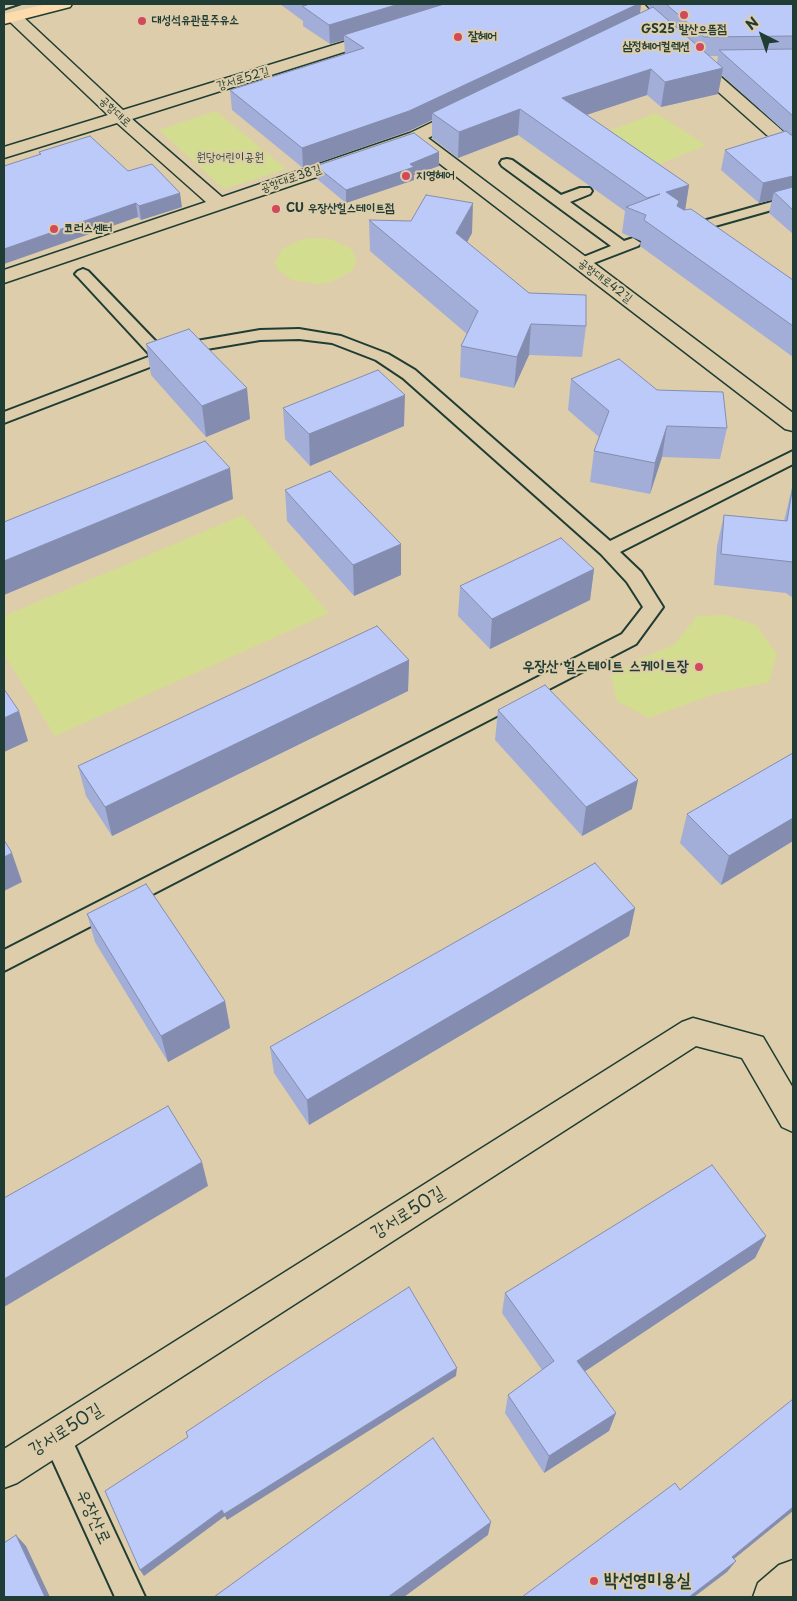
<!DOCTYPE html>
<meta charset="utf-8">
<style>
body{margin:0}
#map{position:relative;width:797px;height:1601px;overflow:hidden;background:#decdaa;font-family:"Playpen Sans",sans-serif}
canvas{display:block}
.frame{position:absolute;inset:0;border:5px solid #1f3d34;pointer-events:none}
.north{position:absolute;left:737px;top:10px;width:50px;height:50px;-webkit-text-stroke:4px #decdaa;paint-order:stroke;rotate:319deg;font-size:14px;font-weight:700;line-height:20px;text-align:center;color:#1f3d34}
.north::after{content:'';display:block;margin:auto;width:18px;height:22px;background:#1f3d34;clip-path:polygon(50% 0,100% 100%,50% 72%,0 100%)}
</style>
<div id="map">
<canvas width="797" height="1601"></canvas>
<div class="frame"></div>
<div class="north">N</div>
</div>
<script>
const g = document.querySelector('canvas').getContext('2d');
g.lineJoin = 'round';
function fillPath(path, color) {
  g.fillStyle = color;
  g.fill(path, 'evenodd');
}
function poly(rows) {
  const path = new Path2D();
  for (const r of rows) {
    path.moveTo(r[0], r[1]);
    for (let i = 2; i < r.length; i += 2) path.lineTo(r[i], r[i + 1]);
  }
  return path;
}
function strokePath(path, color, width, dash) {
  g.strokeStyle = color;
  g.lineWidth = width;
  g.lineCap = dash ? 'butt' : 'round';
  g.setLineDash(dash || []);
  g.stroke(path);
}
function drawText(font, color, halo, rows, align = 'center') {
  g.font = font + ' "Playpen Sans","Poor Story",sans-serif';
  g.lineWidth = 4;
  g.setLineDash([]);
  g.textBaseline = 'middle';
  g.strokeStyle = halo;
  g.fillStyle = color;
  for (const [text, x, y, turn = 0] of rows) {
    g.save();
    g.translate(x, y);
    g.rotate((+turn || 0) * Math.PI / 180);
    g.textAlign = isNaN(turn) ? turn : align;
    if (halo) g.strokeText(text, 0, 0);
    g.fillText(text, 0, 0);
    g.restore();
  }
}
fillPath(poly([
 [216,111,286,169,224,189,159,130],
 [656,113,706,145,652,167,602,134],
 [316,238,330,239,350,248,355,256,356,263,352,271,331,282,317,284,292,280,277,269,275,262,282,249,303,239],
 [243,515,329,613,55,736,4,654,4,616],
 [725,615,756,625,777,654,769,682,714,694,649,718,617,701,611,676,639,659,674,645,697,616]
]), '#d2dd90');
const service = poly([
 [25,4,42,4,40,7,4,19,4,11,25,4],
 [507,159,512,160,561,195,580,188,590,188,592,191,590,194,570,202,624,241,633,238,641,243,638,246,586,266,576,266,573,263,576,260,611,246,502,166,500,163,502,160,507,159],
 [793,196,793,204,683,235,676,231,678,228,793,196],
 [83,269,88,271,164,350,185,343,260,330,299,329,341,336,388,354,415,370,610,541,793,451,793,464,620,552,641,572,663,607,636,644,4,971,4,950,622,634,643,607,627,582,601,554,403,378,376,360,332,343,299,339,260,340,189,352,4,423,4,412,151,356,78,277,75,274,78,271,83,269],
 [56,1423,66,1427,145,1597,115,1597,42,1437,46,1427,56,1423]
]);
const minor = poly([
 [628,4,644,4,664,27,793,140,793,154,787,153,652,33,628,4],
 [14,12,20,14,123,110,373,33,385,33,387,36,385,39,132,119,222,197,410,133,460,109,472,109,475,113,472,117,428,138,793,413,793,431,785,429,414,144,4,283,4,270,206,202,117,123,4,158,4,147,108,115,8,20,6,17,8,14,14,12],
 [693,1018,763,1037,793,1088,793,1132,782,1127,742,1058,696,1046,17,1483,4,1488,4,1449,682,1022,693,1018]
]);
const tertiary = poly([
 [793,1560,793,1597,753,1597,758,1583,779,1565,793,1560]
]);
const primary = poly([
 [46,4,72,4,70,7,4,24,4,14,46,4]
]);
strokePath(service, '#1f3d34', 4);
strokePath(minor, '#1f3d34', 3);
strokePath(tertiary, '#1f3d34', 3);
strokePath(primary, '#1f3d34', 3);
fillPath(service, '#decdaa');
fillPath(minor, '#decdaa');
fillPath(tertiary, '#decdaa');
fillPath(primary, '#fcdcac');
fillPath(poly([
 [280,4,641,4,640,13,650,9,646,4,793,4,793,234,769,213,772,200,759,203,721,170,725,150,784,131,722,75,718,94,661,107,647,95,586,115,689,185,685,210,793,280,793,357,640,246,641,241,622,233,625,211,518,135,458,158,432,138,432,120,409,131,303,168,232,110,230,90,345,54,344,40,330,44,303,26,303,21],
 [709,56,718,56,717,63],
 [39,152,128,171,182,207,141,220,138,217,39,155],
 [439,152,439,166,414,175,414,180,346,203,317,179,316,166],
 [369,220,472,233,467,242,529,293,586,326,582,357,529,355,514,388,460,377,461,346,467,334,370,251],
 [146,344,250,419,206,437,151,375],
 [571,379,657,390,727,428,720,459,662,457,650,494,590,482,594,451,599,437,568,410],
 [283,408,404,426,310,466,285,439],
 [793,484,793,598,786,593,714,585,717,546,724,515,784,521],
 [285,490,401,544,401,575,354,596,287,521],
 [594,569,590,600,490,649,458,616,460,586],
 [409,660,408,691,112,836,86,796,78,766],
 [498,710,632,809,582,836,495,740],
 [793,753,793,841,721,885,680,843,687,814],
 [635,908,629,936,309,1125,274,1073,270,1047],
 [87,914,225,1001,230,1028,168,1062,95,942],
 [766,1236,755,1258,585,1371,616,1413,609,1431,544,1473,505,1413,508,1395,542,1370,502,1313,505,1293]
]), '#a2aed7');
fillPath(poly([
 [399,4,460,4,344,35,344,40,330,44,329,25],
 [638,4,641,4,639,21,432,113,432,120,409,131,303,168,302,148],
 [723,68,718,94,661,107,665,82],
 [651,69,647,95,559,124,562,98],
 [520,109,518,135,458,158,459,132],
 [439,152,439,166,414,175,414,180,346,203,346,190],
 [793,176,793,195,774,192,772,200,759,203,763,183],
 [689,185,685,211,662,218,666,192],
 [180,193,182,207,141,220,139,206],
 [136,203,138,217,4,264,4,249],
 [473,203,472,233,455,264,456,233],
 [531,324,529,355,514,388,517,357],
 [247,388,250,419,206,437,202,406],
 [405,395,404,426,310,466,309,434],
 [667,426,662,457,650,494,655,463],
 [230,468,233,499,4,595,4,561],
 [401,544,401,575,354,596,353,565],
 [594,569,590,600,490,649,492,619],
 [409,660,408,691,112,836,105,807],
 [19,711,28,741,4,752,4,718],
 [638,780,632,809,582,836,586,807],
 [793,818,793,841,721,885,729,856],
 [12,853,22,882,4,891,4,857],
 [635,908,629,936,309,1125,307,1100],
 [225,1001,230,1028,168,1062,161,1036],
 [202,1162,208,1186,4,1307,4,1279],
 [766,1236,755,1258,572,1380,577,1361],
 [457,1368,456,1376,227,1520,224,1514],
 [616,1413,609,1431,544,1473,549,1456],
 [793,1507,793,1511,724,1567,732,1557],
 [222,1510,225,1516,144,1576,140,1570],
 [491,1522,488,1535,404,1597,388,1597],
 [16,1535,26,1546,50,1597,45,1597],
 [736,1561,727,1572,694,1597,689,1597]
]), '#848daf');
const building = poly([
 [305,4,399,4,329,25,302,6,307,5,305,4],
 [444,4,638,4,409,111,302,148,230,90,364,48,344,35,444,4],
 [666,4,793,4,793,36,704,37,666,4],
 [653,7,723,68,665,82,651,69,562,98,689,185,666,192,679,201,677,206,684,210,691,209,793,280,793,326,644,220,646,215,626,207,660,194,647,198,520,109,459,132,432,113,653,7],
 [793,49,793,116,719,50,793,49],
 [786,131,791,135,793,135,793,176,763,183,725,150,786,131],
 [414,133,439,152,410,164,414,167,346,190,316,166,414,133],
 [90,136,128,171,152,164,180,193,139,206,136,203,4,249,4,166,41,154,39,152,90,136],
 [793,187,793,210,774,192,793,187],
 [426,195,473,203,456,233,529,293,586,295,586,326,531,324,517,357,461,346,478,311,369,220,411,221,426,195],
 [189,329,247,388,202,406,146,344,189,329],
 [619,359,657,390,723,392,727,428,667,426,655,463,594,451,609,411,571,379,619,359],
 [378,370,405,395,309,434,283,408,378,370],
 [205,441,230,468,4,561,4,522,205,441],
 [330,471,401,544,353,565,285,490,330,471],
 [793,485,793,562,721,554,724,515,787,521,793,485],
 [561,538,594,569,492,619,460,586,561,538],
 [377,626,409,660,105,807,78,766,377,626],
 [545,685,638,780,586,807,498,710,545,685],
 [4,689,19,711,4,718,4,689],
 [793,753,793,818,729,856,687,814,793,753],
 [4,840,12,853,4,857,4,840],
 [595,863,635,908,307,1100,270,1047,595,863],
 [146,884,225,1001,161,1036,87,914,146,884],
 [168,1106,202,1162,4,1279,4,1198,168,1106],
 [712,1165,766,1236,577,1361,616,1413,549,1456,508,1395,554,1361,505,1293,712,1165],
 [409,1287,457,1368,224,1514,222,1510,140,1570,105,1491,188,1437,186,1432,272,1375,409,1287],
 [793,1399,793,1507,732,1557,736,1561,689,1597,522,1597,675,1483,680,1490,793,1399],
 [433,1438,491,1522,388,1597,214,1597,433,1438],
 [16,1535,45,1597,4,1597,4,1543,16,1535]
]);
fillPath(building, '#bccafa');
strokePath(building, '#848daf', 1);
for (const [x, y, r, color] of [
 [684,15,5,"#d1495b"],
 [142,21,5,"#d1495b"],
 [458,37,5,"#d1495b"],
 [700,47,5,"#d1495b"],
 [406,176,5,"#d1495b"],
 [276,209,5,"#d1495b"],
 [54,229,5,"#d1495b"],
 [699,667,5,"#d1495b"],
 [594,1581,5,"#d1495b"]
]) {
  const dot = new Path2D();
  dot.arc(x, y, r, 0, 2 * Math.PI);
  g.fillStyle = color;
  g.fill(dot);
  strokePath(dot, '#decdaa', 2);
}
drawText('bold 12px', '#1f3d34', '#decdaa', [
 ["대성석유관문주유소",152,21],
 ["GS25 발산으뜸점",684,30,"center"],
 ["잘헤어",468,37],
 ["삼정헤어컬렉션",690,47,"right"],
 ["지영헤어",416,176],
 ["CU 우장산힐스테이트점",286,209],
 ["코러스센터",64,229]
], 'left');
drawText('12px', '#1f3d34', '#decdaa', [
 ["강서로52길",243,79,-17],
 ["공항대로",115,112,43],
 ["공항대로38길",291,179,-19],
 ["공항대로42길",605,281,37]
]);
drawText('12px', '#284539', '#decdaa', [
 ["원당어린이공원",230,158]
]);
drawText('bold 15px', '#1f3d34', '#decdaa', [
 ["우장산 힐스테이트 스케이트장",689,667]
], 'right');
drawText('18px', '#1f3d34', '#decdaa', [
 ["강서로50길",408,1213,-32],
 ["강서로50길",66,1430,-32],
 ["우장산로",93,1517,65]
]);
drawText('bold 18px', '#1f3d34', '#decdaa', [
 ["박선영미용실",604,1581]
], 'left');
</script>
